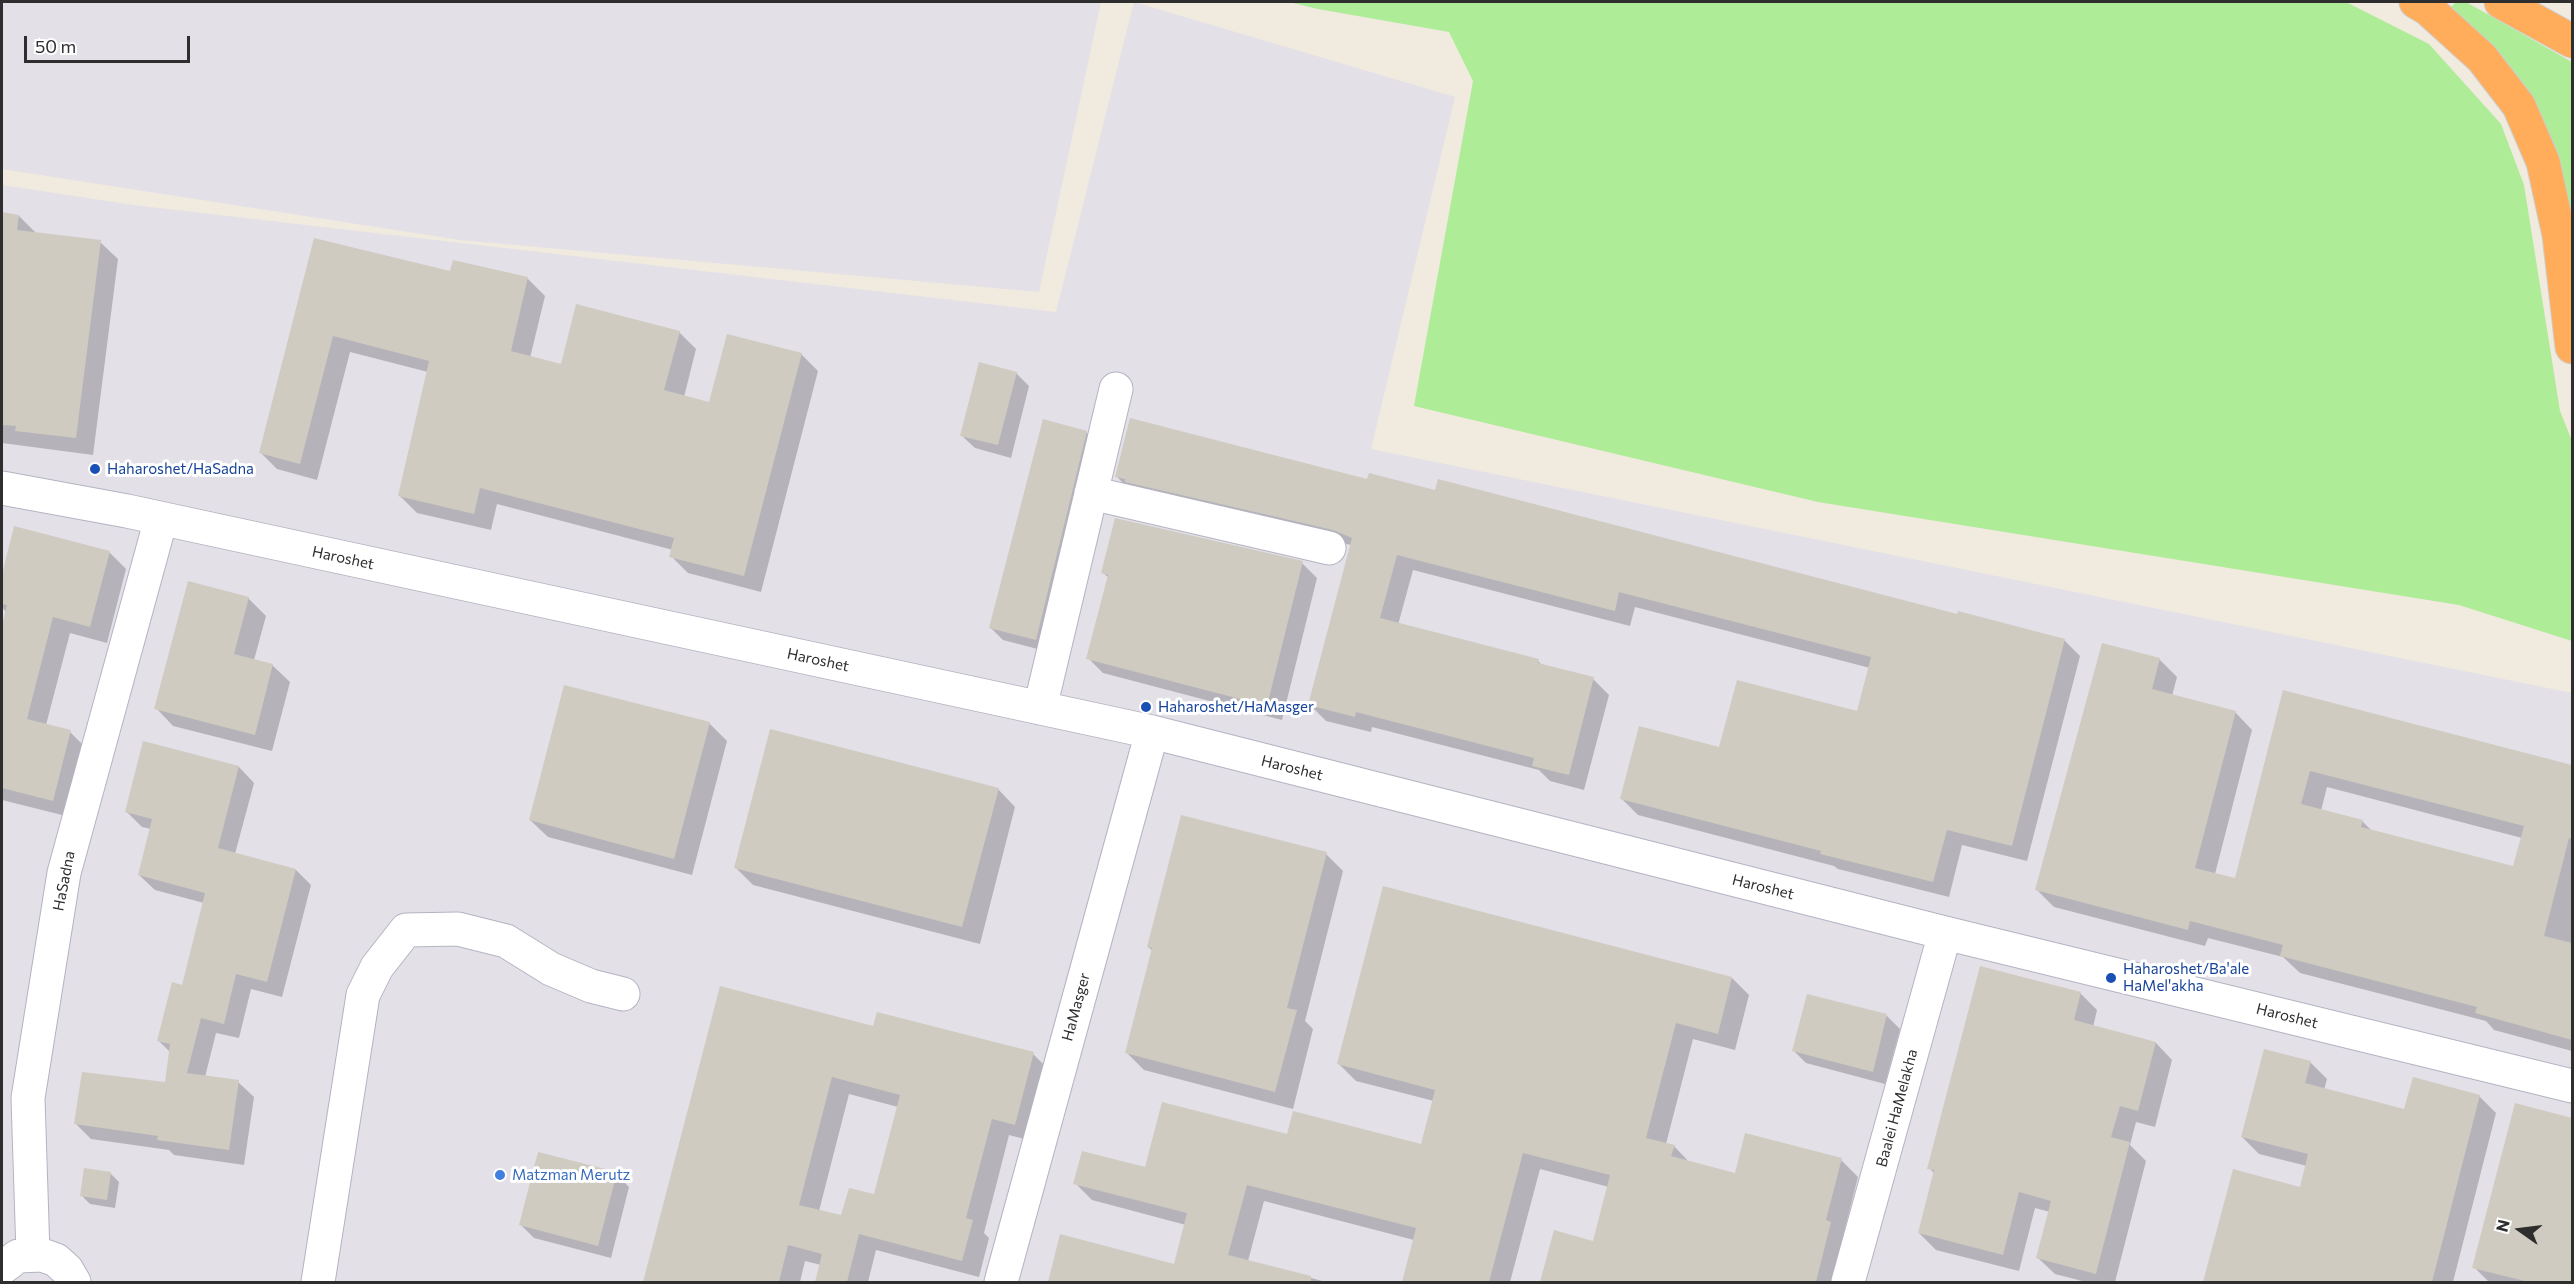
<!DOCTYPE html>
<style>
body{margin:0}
#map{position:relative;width:2574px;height:1284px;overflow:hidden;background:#f0eadf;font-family:Commissioner,sans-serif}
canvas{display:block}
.frame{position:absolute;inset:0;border:3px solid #2e2e2e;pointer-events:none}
.north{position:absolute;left:2490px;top:1200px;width:60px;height:60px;-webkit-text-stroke:4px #fff;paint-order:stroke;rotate:284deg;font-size:16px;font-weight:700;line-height:24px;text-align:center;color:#2e2e2e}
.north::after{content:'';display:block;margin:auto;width:21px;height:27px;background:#2e2e2e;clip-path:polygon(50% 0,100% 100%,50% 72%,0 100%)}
.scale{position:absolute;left:24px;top:36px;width:166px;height:27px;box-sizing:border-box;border:3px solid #2e2e2e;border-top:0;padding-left:8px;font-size:18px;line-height:21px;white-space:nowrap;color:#2e2e2e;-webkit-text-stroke:4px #fff;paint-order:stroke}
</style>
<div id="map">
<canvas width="2574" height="1284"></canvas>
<div class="frame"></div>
<div class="north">N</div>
<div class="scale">50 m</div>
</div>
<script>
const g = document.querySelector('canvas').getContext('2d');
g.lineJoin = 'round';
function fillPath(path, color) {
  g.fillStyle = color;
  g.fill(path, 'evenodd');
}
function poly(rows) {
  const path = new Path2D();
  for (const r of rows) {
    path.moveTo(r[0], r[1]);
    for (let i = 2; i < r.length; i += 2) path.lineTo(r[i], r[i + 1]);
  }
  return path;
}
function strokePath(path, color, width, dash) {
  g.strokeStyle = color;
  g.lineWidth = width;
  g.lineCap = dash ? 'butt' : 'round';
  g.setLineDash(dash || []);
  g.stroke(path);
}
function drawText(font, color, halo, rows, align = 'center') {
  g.font = font + ' Commissioner,sans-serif';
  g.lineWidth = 6;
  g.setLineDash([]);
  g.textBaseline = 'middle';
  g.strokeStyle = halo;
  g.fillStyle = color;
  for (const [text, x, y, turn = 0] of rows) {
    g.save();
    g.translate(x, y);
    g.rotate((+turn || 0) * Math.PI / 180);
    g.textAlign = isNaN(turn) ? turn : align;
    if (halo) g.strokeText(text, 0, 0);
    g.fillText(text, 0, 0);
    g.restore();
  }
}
fillPath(poly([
 [2,2,1101,2,1039,292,460,240,2,169],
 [1134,2,1455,97,1371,449,2572,693,2572,1282,2,1282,2,185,133,205,1056,312]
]), '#e3e0e8');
fillPath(poly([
 [1289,2,2346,2,2429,44,2501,124,2524,185,2560,411,2572,441,2572,641,2459,605,1818,502,1414,406,1473,81,1449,32,1318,9],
 [2456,2,2466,2,2572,62,2572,228,2449,9]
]), '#aeec97');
fillPath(poly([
 [2,214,19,216,37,234,100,242,118,259,93,455,2,443],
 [315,240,451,272,454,262,528,279,545,296,530,358,562,366,679,332,696,349,684,397,710,404,801,354,818,371,761,592,688,573,671,556,673,550,497,504,491,530,417,513,400,496,428,372,350,352,317,480,277,469,260,452],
 [1016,373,1029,386,1011,458,975,448,961,435],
 [1086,432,1099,445,1049,652,1003,640,990,627],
 [1116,476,1368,481,2064,640,2080,656,2027,861,1962,845,1949,897,1838,869,1834,866,1638,815,1622,799,1720,749,1858,713,1870,668,1635,607,1630,626,1413,570,1398,625,1538,661,1543,666,1593,679,1609,695,1584,790,1550,781,1539,770,1372,727,1371,732,1326,721,1310,705,1351,545,1142,497,1132,492],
 [15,528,109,552,126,569,107,643,70,633,46,725,70,732,87,749,70,817,2,800,2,631,6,612,2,607,2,581],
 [1302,563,1317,578,1282,720,1103,673,1088,658,1109,578,1103,573],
 [248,598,266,616,254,660,272,665,290,682,272,751,173,726,156,708],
 [2159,659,2177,677,2172,696,2235,712,2252,730,2215,874,2236,880,2284,692,2572,768,2572,1051,2494,1030,2486,1021,2300,973,2283,957,2208,938,2205,946,2054,907,2037,890],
 [2327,787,2522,838,2514,868,2372,831,2362,821,2321,811],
 [709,723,727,741,692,875,548,837,530,820],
 [239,767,254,783,235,854,296,870,311,885,282,997,251,989,239,1038,216,1033,205,1077,238,1082,254,1097,244,1165,174,1155,169,1150,91,1139,76,1124,166,1084,171,1053,159,1041,183,986,204,903,155,890,139,875,151,829,142,827,127,812],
 [998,789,1015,807,980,944,753,885,736,868],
 [1326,854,1343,871,1305,1021,1313,1029,1293,1109,1144,1070,1127,1053,1153,951,1148,947],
 [1732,978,1749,995,1735,1050,1693,1039,1666,1144,1674,1146,1690,1163,1736,1175,1841,1160,1858,1177,1843,1236,1848,1240,1836,1282,1542,1282,1555,1232,1594,1243,1609,1187,1540,1169,1510,1282,1403,1282,1414,1240,1264,1201,1248,1261,1326,1282,1049,1282,1061,1236,1175,1265,1186,1225,1092,1200,1075,1183,1288,1136,1422,1146,1434,1101,1356,1081,1339,1064],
 [721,988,874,1027,1033,1054,1050,1071,1032,1141,1009,1135,984,1233,989,1238,979,1277,876,1250,868,1282,817,1282,821,1265,805,1261,800,1282,644,1282],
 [849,1094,898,1107,875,1196,842,1217,819,1211],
 [2080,993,2097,1010,2093,1027,2156,1043,2172,1060,2155,1127,2136,1122,2130,1145,2146,1161,2115,1282,2086,1282,2055,1274,2038,1258,2050,1212,2035,1208,2019,1271,1936,1250,1919,1233,1935,1174,1929,1168],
 [1887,1016,1900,1029,1885,1084,1806,1063,1793,1050],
 [2310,1062,2327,1079,2324,1090,2405,1111,2479,1096,2496,1113,2453,1282,2205,1282,2234,1171,2301,1189,2307,1166,2259,1154,2242,1137],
 [2516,1105,2572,1119,2572,1282,2489,1282,2474,1267],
 [110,1173,119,1182,115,1208,90,1204,82,1196],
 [616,1174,629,1187,611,1258,534,1238,521,1225]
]), '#0003');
fillPath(poly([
 [2,212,19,215,17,230,101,240,76,438,15,431,16,426,2,425],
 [314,238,450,271,453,260,528,277,511,351,561,364,576,304,680,331,664,390,709,402,727,334,802,353,744,576,669,557,674,538,480,488,474,514,398,496,429,361,333,336,300,464,259,453],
 [979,362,1017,372,998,445,960,436],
 [1130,418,1367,479,1369,473,1435,490,1438,479,1957,614,1958,611,2065,639,2012,846,1947,830,1933,882,1820,854,1821,851,1620,799,1639,726,1719,747,1737,680,1857,711,1871,657,1619,592,1615,611,1397,555,1380,618,1539,659,1538,663,1594,677,1569,775,1532,766,1534,758,1356,712,1355,717,1308,705,1352,538,1333,530,1125,482,1125,479,1115,477],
 [1043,419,1087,431,1036,640,989,628],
 [1115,518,1303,561,1267,706,1086,659,1108,575,1101,573],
 [14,526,110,551,90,627,53,617,27,719,71,730,53,801,2,788,2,625,7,605,2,604,2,575],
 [188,581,249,597,234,654,273,664,255,735,154,709],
 [2102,643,2160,658,2152,689,2236,711,2195,868,2235,878,2283,690,2572,765,2572,839,2569,838,2544,936,2572,943,2572,1040,2475,1013,2477,1007,2280,956,2283,945,2190,921,2188,930,2035,890],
 [2310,771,2524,826,2513,866,2361,827,2363,820,2301,804],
 [564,685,710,722,674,859,529,820],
 [770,729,999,788,962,927,734,868],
 [143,741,239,766,218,848,296,869,267,982,236,974,224,1024,201,1018,187,1073,239,1080,229,1150,157,1140,158,1136,74,1124,82,1072,165,1082,170,1044,157,1041,172,982,182,985,205,893,138,875,152,819,125,812],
 [1181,815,1327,852,1287,1008,1297,1010,1275,1092,1125,1053,1152,948,1147,947],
 [1383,886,1732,977,1718,1034,1676,1023,1646,1138,1675,1145,1671,1156,1735,1173,1745,1133,1842,1158,1826,1220,1831,1222,1816,1282,1540,1282,1554,1230,1593,1241,1610,1175,1523,1153,1489,1282,1402,1282,1416,1228,1247,1185,1228,1255,1311,1276,1311,1282,1048,1282,1060,1234,1174,1264,1187,1213,1073,1184,1082,1151,1145,1167,1162,1102,1287,1134,1293,1111,1421,1144,1435,1090,1337,1064],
 [1980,966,2081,992,2074,1020,2156,1042,2138,1111,2120,1106,2111,1137,2130,1142,2096,1274,2036,1258,2051,1201,2019,1192,2003,1255,1918,1233,1934,1170,1927,1169],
 [720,986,873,1026,877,1012,1034,1052,1015,1125,992,1119,966,1218,973,1220,962,1261,859,1234,847,1282,815,1282,822,1254,788,1245,779,1282,643,1282],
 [832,1077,900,1095,874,1194,849,1188,841,1215,799,1205],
 [1807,994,1887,1014,1873,1072,1792,1051],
 [2264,1049,2311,1061,2305,1083,2404,1109,2413,1077,2480,1095,2432,1282,2203,1282,2233,1169,2300,1187,2308,1154,2241,1137],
 [2515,1103,2572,1118,2572,1282,2529,1282,2472,1268],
 [538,1152,617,1172,598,1246,519,1225],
 [84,1168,111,1172,107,1200,80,1196]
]), '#cfcbc0');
const minor = poly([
 [2,488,127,511,1152,732,1945,933,2572,1086],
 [1091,493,1329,548],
 [1040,708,1116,389],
 [33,1254,28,1098,64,873,161,519],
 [2,1268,18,1256,42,1255,56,1260,67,1270,74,1282],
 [318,1282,363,995,377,967,406,930,458,929,506,941,551,969,591,986,623,994],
 [1001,1282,1152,732],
 [1848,1282,1945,933]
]);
const highway = poly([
 [2416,2,2428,9,2482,58,2519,106,2543,162,2559,235,2572,347],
 [2501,2,2572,41]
]);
strokePath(minor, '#b3b4c2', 35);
strokePath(highway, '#cdcdcd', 35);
strokePath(minor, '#fff', 33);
strokePath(highway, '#ffad5b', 33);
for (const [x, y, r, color] of [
 [95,469,6,"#1a4fb4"],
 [1146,707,6,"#1a4fb4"],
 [2111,978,6,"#1a4fb4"],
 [500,1175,6,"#3f7fe0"]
]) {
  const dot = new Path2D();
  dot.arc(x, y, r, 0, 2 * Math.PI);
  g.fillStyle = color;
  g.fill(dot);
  strokePath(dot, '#fff', 2);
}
drawText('15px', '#164399', '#fff', [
 ["Haharoshet/HaSadna",107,469],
 ["Haharoshet/HaMasger",1158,707],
 ["Haharoshet/Ba'ale",2123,969],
 ["HaMel'akha",2123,986]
], 'left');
drawText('15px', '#2e2e2e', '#fff', [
 ["Haroshet",343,558,12],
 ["Haroshet",818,660,12],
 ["Haroshet",1292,768,14],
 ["HaSadna",64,881,-79],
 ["Haroshet",1763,887,14],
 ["HaMasger",1076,1007,-75],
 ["Haroshet",2287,1016,14],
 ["Baalei HaMelakha",1897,1108,-75]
]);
drawText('15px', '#366cbe', '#fff', [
 ["Matzman Merutz",512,1175]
], 'left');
</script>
